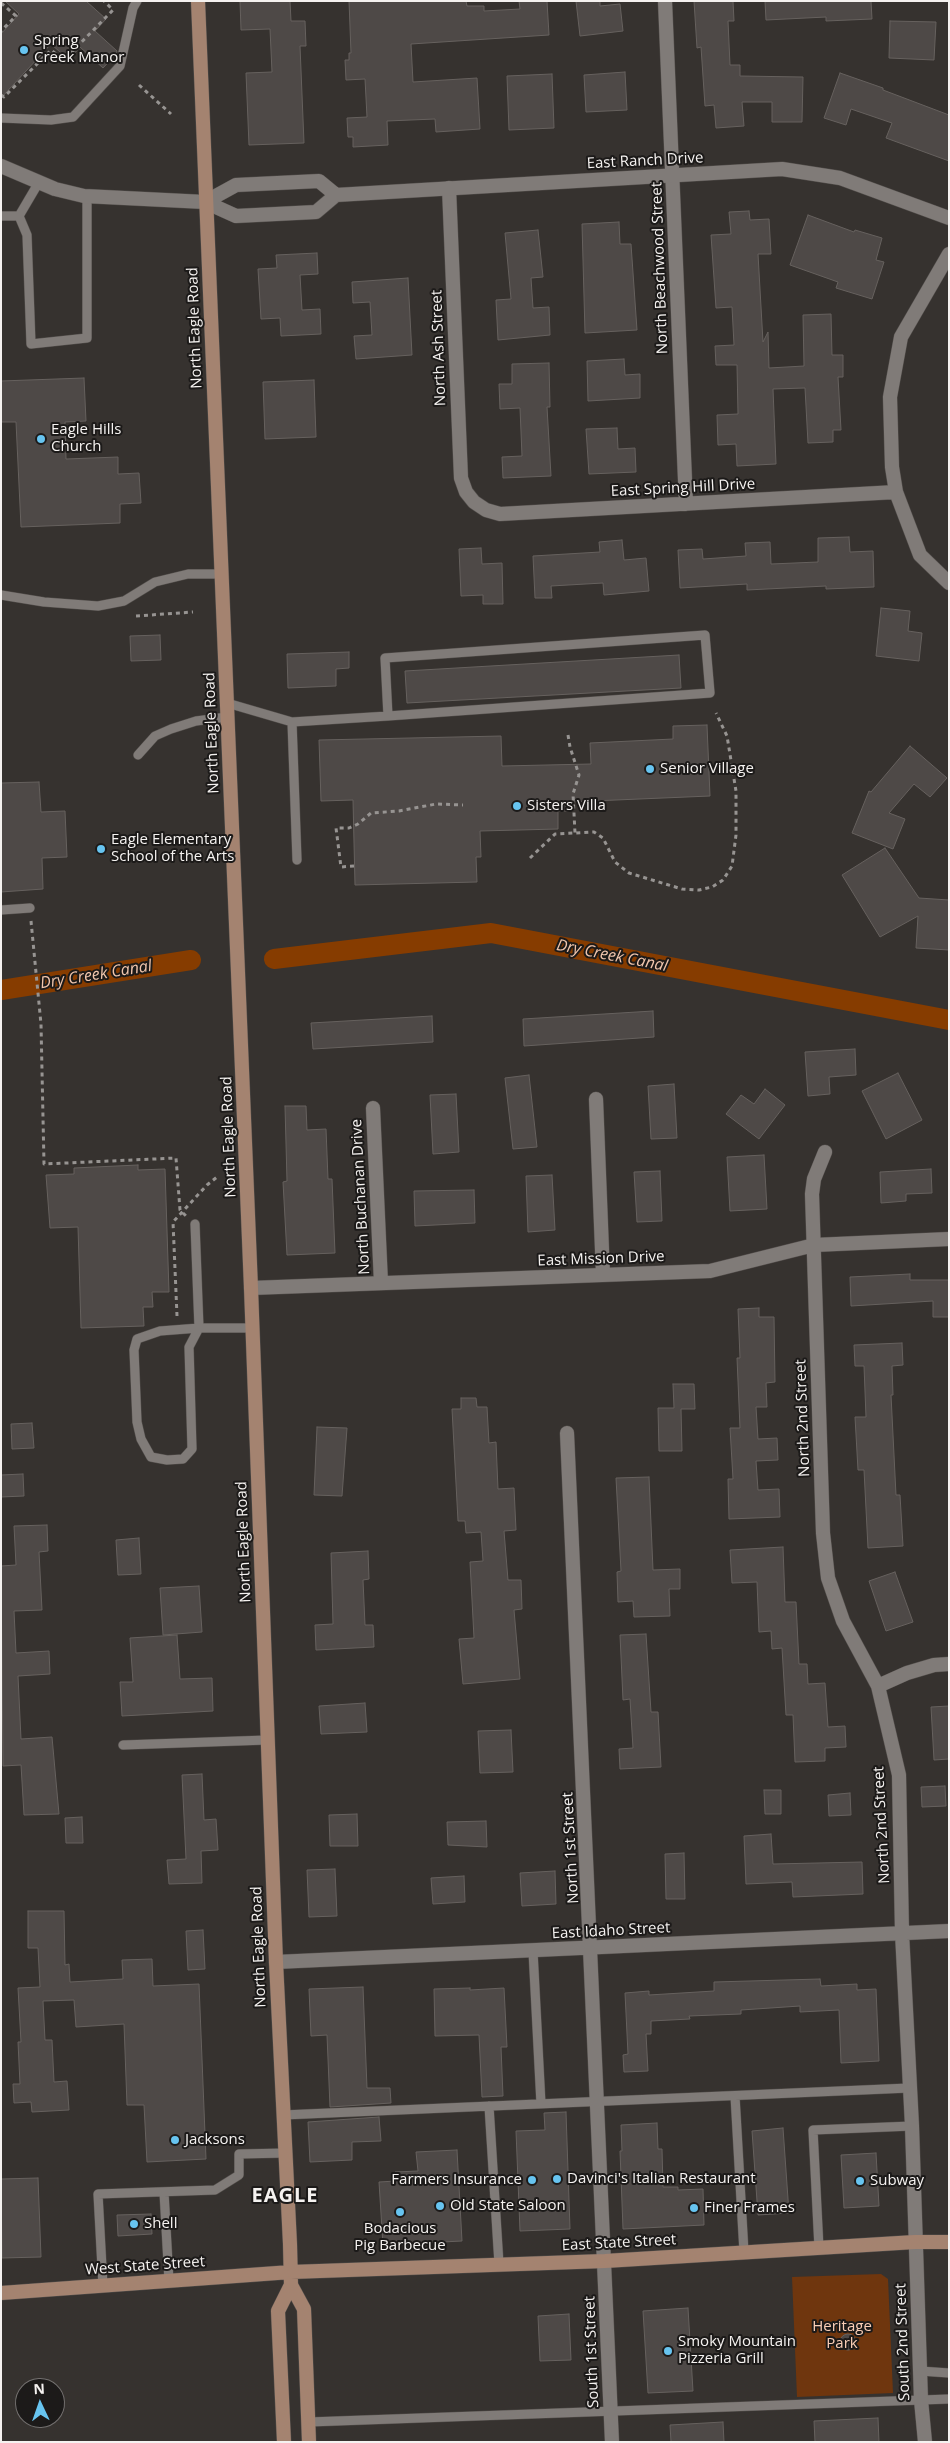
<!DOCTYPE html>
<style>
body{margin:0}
#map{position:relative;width:950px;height:2443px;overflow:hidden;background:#36322f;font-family:"Open Sans",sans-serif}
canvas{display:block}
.frame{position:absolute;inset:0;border:2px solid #f5f2f0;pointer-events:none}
.north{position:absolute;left:15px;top:2378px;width:50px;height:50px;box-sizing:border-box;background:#1c1a19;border:1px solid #73706f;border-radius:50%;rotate:357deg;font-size:14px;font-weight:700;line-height:20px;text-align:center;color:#f5f2f0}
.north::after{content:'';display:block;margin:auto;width:18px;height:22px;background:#67c4f0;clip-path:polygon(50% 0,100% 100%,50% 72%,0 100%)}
</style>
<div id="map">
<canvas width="950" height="2443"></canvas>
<div class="frame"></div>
<div class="north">N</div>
</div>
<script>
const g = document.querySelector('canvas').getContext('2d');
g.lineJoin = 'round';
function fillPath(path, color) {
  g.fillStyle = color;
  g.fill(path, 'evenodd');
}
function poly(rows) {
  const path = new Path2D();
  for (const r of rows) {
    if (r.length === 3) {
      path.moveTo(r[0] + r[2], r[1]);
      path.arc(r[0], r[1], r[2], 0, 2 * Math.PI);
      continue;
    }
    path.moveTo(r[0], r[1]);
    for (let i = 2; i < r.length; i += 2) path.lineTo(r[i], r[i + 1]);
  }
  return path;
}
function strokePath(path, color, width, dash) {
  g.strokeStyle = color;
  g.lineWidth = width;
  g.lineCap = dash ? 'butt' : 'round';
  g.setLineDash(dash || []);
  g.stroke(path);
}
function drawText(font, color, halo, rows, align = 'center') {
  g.font = font + ' "Open Sans",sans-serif';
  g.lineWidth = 4;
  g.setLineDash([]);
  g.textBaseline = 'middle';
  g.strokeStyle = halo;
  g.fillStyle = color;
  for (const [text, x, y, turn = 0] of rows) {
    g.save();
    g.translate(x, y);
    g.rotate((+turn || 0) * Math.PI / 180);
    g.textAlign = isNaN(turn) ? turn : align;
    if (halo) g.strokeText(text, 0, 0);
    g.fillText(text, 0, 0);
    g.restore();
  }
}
fillPath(poly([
 [881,2274,888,2279,893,2393,797,2397,792,2277]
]), '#6f360e');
strokePath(poly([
 [274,959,491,933,949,1020],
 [1,990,191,960]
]), '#863c00', 20);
const building = poly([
 [5,1,86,1,106,19,95,31,117,51,116,54,103,68,80,47,69,60,51,44,1,98,1,34,19,14,5,1],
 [240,1,290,1,291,21,305,21,306,46,300,46,304,143,249,145,246,73,272,72,270,29,241,30,240,1],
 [349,1,466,1,467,6,484,6,484,11,520,9,519,1,547,1,549,35,411,44,413,82,477,78,480,129,436,132,435,119,387,121,388,145,353,147,353,137,348,137,347,118,367,117,365,79,346,80,345,60,349,60,349,53,351,53,349,1],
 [576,1,600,1,600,6,620,4,623,31,580,36,576,1],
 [694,1,733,1,734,21,728,21,730,65,740,65,740,76,803,77,802,122,772,122,772,102,742,102,744,126,716,128,714,105,705,106,701,47,697,48,694,1],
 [765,1,871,1,872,19,826,21,826,17,766,20,765,1],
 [890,21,936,22,934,60,889,58,890,21],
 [625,72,627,110,586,112,584,75,625,72],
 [840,73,883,88,883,90,949,115,949,161,886,138,892,123,851,109,846,125,824,118,840,73],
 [552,74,554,128,509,130,507,76,552,74],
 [749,211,750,220,769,219,771,254,758,254,763,342,768,332,769,368,804,366,803,315,831,314,832,355,843,355,843,377,838,377,841,430,833,430,833,442,808,443,805,388,773,389,776,464,737,466,736,444,718,445,717,415,738,414,737,365,716,365,715,346,734,345,732,307,716,308,711,235,731,234,729,212,749,211],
 [808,215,854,232,855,230,882,238,876,260,884,262,872,299,836,288,838,282,790,265,808,215],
 [619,222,620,244,631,244,637,330,585,333,582,224,619,222],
 [538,230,543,277,531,278,533,308,549,307,550,335,498,340,496,300,511,299,505,233,538,230],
 [317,253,318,274,300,275,302,310,320,309,321,334,281,336,280,318,261,319,258,269,277,268,276,255,317,253],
 [408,278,412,355,356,359,354,336,372,335,370,302,353,303,352,282,408,278],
 [624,359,625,375,640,374,640,398,588,401,587,361,624,359],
 [549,363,550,407,547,407,551,476,503,478,502,457,522,456,520,408,500,409,499,384,512,384,512,364,549,363],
 [84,378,86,421,65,422,66,459,118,457,118,474,139,473,141,503,120,504,120,523,21,527,16,422,1,422,1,381,84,378],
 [314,380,316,437,265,439,263,382,314,380],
 [617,428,618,449,635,448,636,472,589,474,586,429,617,428],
 [849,537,850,552,873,551,874,587,826,589,826,586,747,590,747,584,680,588,678,550,702,549,703,559,746,556,745,543,770,542,771,564,818,562,818,538,849,537],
 [622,540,624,560,646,558,649,591,604,595,603,583,551,586,552,598,535,598,533,556,600,552,599,542,622,540],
 [481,548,482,564,502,563,503,604,483,604,483,595,461,596,459,549,481,548],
 [881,608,910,611,908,631,922,633,919,661,876,656,881,608],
 [160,635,161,660,131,661,130,636,160,635],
 [349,652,349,668,336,669,336,686,288,688,287,654,349,652],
 [679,655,681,688,407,703,405,671,679,655],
 [707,725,710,796,569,802,570,811,558,811,558,829,480,831,481,857,476,857,477,882,355,885,353,800,321,801,319,740,501,736,502,766,591,764,590,743,673,739,673,726,707,725],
 [910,746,947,778,930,797,914,784,889,813,905,819,893,849,852,833,869,791,871,792,910,746],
 [39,782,41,812,65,811,67,857,42,858,43,889,1,892,1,783,39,782],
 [885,848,919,898,949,900,949,950,916,948,918,916,880,937,842,875,885,848],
 [653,1011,654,1037,524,1046,523,1019,653,1011],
 [432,1016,433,1042,313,1049,311,1023,432,1016],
 [855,1049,856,1075,829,1077,830,1094,808,1096,805,1052,855,1049],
 [898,1073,922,1120,886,1139,862,1091,898,1073],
 [529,1075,537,1147,513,1149,505,1078,529,1075],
 [674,1084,677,1138,651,1139,648,1086,674,1084],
 [765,1089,785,1105,759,1139,726,1114,741,1095,754,1104,765,1089],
 [456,1094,459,1152,433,1154,430,1095,456,1094],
 [285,1106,306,1106,307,1130,326,1129,328,1179,332,1179,335,1253,287,1255,283,1182,287,1181,285,1106],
 [764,1155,767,1209,730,1211,727,1157,764,1155],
 [138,1165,138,1170,165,1169,169,1292,152,1292,153,1307,143,1307,144,1326,81,1328,78,1227,50,1228,46,1175,74,1174,74,1168,138,1165],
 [931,1169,932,1193,906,1194,906,1201,881,1203,880,1172,931,1169],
 [660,1171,662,1221,637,1222,634,1172,660,1171],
 [552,1175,555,1230,528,1232,526,1176,552,1175],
 [474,1190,475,1223,415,1226,414,1191,474,1190],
 [910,1274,910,1280,949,1280,949,1317,933,1317,933,1301,851,1306,850,1277,910,1274],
 [759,1308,759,1317,774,1317,775,1382,766,1383,767,1407,756,1407,758,1439,777,1438,778,1460,756,1461,758,1490,779,1489,780,1517,729,1519,728,1479,733,1479,730,1428,740,1428,737,1358,740,1358,738,1309,759,1308],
 [902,1343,903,1365,892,1366,893,1395,891,1395,896,1495,900,1495,903,1546,868,1548,864,1470,858,1470,855,1417,866,1417,864,1366,855,1366,854,1345,902,1343],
 [673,1384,694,1384,695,1409,681,1409,682,1451,659,1451,658,1408,674,1408,673,1384],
 [461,1398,476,1398,477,1407,487,1407,489,1443,496,1442,498,1489,514,1488,516,1530,504,1531,508,1580,521,1580,522,1609,514,1610,520,1679,463,1684,459,1639,474,1638,470,1562,483,1561,481,1532,466,1533,465,1521,458,1521,452,1409,461,1409,461,1398],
 [32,1423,34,1448,12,1449,11,1424,32,1423],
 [317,1427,347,1428,342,1496,314,1495,317,1427],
 [23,1474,24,1496,1,1497,1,1475,23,1474],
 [649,1477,653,1570,680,1569,680,1589,669,1589,670,1616,634,1617,633,1601,618,1602,617,1572,621,1571,616,1478,649,1477],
 [47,1525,48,1551,39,1552,42,1610,14,1611,16,1653,49,1651,50,1674,18,1676,21,1739,52,1737,59,1814,24,1815,21,1765,3,1766,1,1566,16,1565,14,1526,47,1525],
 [139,1538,141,1574,118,1575,116,1540,139,1538],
 [783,1547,785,1602,796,1602,799,1664,807,1664,808,1684,825,1683,828,1727,845,1726,846,1747,825,1748,825,1761,795,1762,793,1715,786,1715,782,1648,772,1649,771,1631,759,1632,757,1582,732,1583,730,1550,783,1547],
 [368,1551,369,1579,363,1580,365,1625,373,1625,374,1647,316,1650,315,1625,333,1624,331,1553,368,1551],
 [895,1572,913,1622,886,1631,869,1581,895,1572],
 [199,1586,202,1632,163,1635,160,1588,199,1586],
 [646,1634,651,1712,658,1712,661,1767,620,1769,619,1749,633,1748,630,1699,623,1700,620,1635,646,1634],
 [177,1635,180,1679,212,1678,213,1711,122,1716,120,1682,133,1682,130,1638,177,1635],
 [365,1703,367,1732,321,1734,319,1706,365,1703],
 [949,1706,949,1759,934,1760,931,1707,949,1706],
 [511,1730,513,1772,480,1773,478,1731,511,1730],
 [202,1774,204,1820,216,1819,218,1850,201,1851,202,1883,169,1884,167,1860,186,1859,182,1775,202,1774],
 [945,1786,946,1806,922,1807,921,1787,945,1786],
 [764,1790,781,1790,781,1814,765,1814,764,1790],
 [850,1793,851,1815,829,1816,828,1795,850,1793],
 [357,1814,358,1846,330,1846,329,1815,357,1814],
 [82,1817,83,1843,66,1843,65,1818,82,1817],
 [486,1821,487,1847,448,1845,447,1822,486,1821],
 [771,1834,773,1864,862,1862,863,1894,793,1897,792,1882,746,1884,744,1836,771,1834],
 [684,1853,685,1899,666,1899,665,1854,684,1853],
 [335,1869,337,1916,309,1917,307,1870,335,1869],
 [555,1871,556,1904,522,1906,520,1873,555,1871],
 [464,1876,465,1902,433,1904,431,1878,464,1876],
 [28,1911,64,1911,65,1965,69,1964,70,1982,123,1979,122,1960,152,1959,153,1986,199,1984,206,2159,147,2162,144,2105,127,2105,124,2024,76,2027,74,2000,43,2001,45,2040,52,2040,54,2082,67,2081,69,2110,32,2112,31,2102,14,2103,13,2084,20,2084,18,2042,21,2042,18,1988,40,1987,38,1948,28,1948,28,1911],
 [203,1930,205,1969,188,1970,186,1931,203,1930],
 [820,1979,821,1986,857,1984,857,1990,876,1989,879,2061,841,2063,839,2010,800,2012,800,2006,741,2010,741,2014,689,2016,690,2019,651,2021,651,2034,646,2034,648,2071,624,2072,623,2055,628,2054,625,1993,649,1991,649,1995,714,1991,714,1982,820,1979],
 [363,1987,367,2088,390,2088,391,2103,330,2107,327,2035,311,2036,309,1989,363,1987],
 [470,1988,470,1990,504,1988,507,2047,501,2047,503,2096,482,2097,479,2035,435,2036,434,1989,470,1988],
 [566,2112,570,2229,520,2231,516,2131,545,2130,544,2113,566,2112],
 [379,2117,381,2141,352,2142,352,2160,310,2162,308,2122,379,2117],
 [657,2123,658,2149,662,2149,663,2187,678,2187,678,2190,703,2189,704,2225,623,2229,620,2151,622,2151,621,2125,657,2123],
 [783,2128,789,2213,758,2215,752,2131,783,2128],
 [457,2150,462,2241,383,2245,379,2182,396,2181,395,2172,418,2171,416,2152,457,2150],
 [876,2153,879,2206,844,2208,841,2155,876,2153],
 [38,2178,41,2257,2,2258,1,2179,38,2178],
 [151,2214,152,2234,118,2236,117,2215,151,2214],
 [688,2308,693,2391,648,2393,643,2311,688,2308],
 [569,2314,571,2360,540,2361,538,2316,569,2314],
 [848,2342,8],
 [878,2418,879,2442,815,2442,814,2421,878,2418],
 [723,2422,724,2442,671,2442,670,2425,723,2422]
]);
fillPath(building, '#4e4947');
strokePath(building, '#66615e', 1);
const service = poly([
 [1,118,51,120,73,117,120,66,133,8,137,1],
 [1,216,19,216,39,182],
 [19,216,27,235,31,344,87,338,87,197],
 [1,595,44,602,98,606,124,601,155,582,188,574,221,574],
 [227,703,292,722,388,716,710,693,705,635,385,658,388,716],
 [292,722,297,860],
 [138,755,155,736,171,729,196,721,227,717],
 [1,910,30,908],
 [195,1224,199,1328,160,1331,137,1339,134,1350,137,1422,141,1439,151,1457,167,1460,183,1459,192,1449,189,1347,199,1328,252,1328],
 [123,1745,267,1740],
 [533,1951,541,2104],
 [735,2096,744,2252],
 [489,2106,499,2264],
 [283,2115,909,2088],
 [164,2192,169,2281],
 [819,2248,813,2130,912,2126],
 [103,2286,98,2194,215,2190,239,2175,239,2154,286,2153],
 [920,2371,949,2373],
 [309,2422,949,2399]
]);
const minor = poly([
 [665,1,686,504],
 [1,166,55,189,84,196,205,202],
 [449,188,461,478,466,492,474,502,486,510,500,514,896,492],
 [949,254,901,337,890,397,892,467,896,492,920,555,949,583],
 [596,1099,603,1275],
 [373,1108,381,1283],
 [825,1152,814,1179,812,1194,823,1533,828,1578,843,1621,878,1686,899,1775,902,1933,912,2126,921,2400,925,2442],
 [251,1288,710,1271,814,1245,949,1239],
 [567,1433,612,2442],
 [878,1686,907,1673,934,1665,949,1664],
 [276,1962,949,1931]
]);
const tertiary = poly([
 [336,195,319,181,236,185,205,202,236,216,316,212,336,195,782,169,840,178,949,218]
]);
const secondary = poly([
 [198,1,251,1288,276,1962,290,2244,291,2285,278,2311,284,2442],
 [291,2285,304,2309,309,2442],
 [1,2293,291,2272,605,2261,915,2242,949,2242]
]);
strokePath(service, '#524e4b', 10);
strokePath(minor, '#524e4b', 15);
strokePath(tertiary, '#524e4b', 15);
strokePath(secondary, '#524e4b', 15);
strokePath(poly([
 [1,3,16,16,1,31],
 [139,85,171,114],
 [1,95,4,97,51,50,64,60,113,10,104,1],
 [136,616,193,612],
 [568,735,570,747,579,775,573,794,575,833],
 [530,858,555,834,594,832,603,838,615,862,629,873,682,889,699,890,712,887,723,880,732,866,736,835,736,791,727,736,716,713],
 [354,866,341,867,336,828,349,828,358,824,371,813,399,811,436,804,463,805],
 [31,921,41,1024,44,1164,176,1158,180,1210,186,1216],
 [177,1316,173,1222,207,1185,217,1177]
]), '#979492', 3, [4, 4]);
strokePath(service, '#807b78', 9);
strokePath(minor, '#807b78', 14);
strokePath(tertiary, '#807b78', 14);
strokePath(secondary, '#a48370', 14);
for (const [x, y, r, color] of [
 [24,50,5,"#67c4f0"],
 [41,439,5,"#67c4f0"],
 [650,769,5,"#67c4f0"],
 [517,806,5,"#67c4f0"],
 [101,849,5,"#67c4f0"],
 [175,2140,5,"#67c4f0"],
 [557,2179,5,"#67c4f0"],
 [532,2180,5,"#67c4f0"],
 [860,2181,5,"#67c4f0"],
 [440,2206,5,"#67c4f0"],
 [694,2208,5,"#67c4f0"],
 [400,2212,5,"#67c4f0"],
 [134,2224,5,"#67c4f0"],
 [668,2351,5,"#67c4f0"]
]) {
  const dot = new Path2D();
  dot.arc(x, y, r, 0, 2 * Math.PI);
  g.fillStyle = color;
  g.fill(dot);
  strokePath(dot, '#1c1a19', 2);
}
drawText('15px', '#f5f2f0', '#1c1a19', [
 ["Spring",34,41],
 ["Creek Manor",34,58],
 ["Eagle Hills",51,430],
 ["Church",51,447],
 ["Senior Village",660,769],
 ["Sisters Villa",527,806],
 ["Eagle Elementary",111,840],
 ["School of the Arts",111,857],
 ["Jacksons",185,2140],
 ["Davinci's Italian Restaurant",567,2179],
 ["Farmers Insurance",522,2180,"right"],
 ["Subway",870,2181],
 ["Old State Saloon",450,2206],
 ["Finer Frames",704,2208],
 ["Shell",144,2224],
 ["Bodacious",400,2229,"center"],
 ["Pig Barbecue",400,2246,"center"],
 ["Smoky Mountain",678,2342],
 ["Pizzeria Grill",678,2359]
], 'left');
drawText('15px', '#f5f2f0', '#1c1a19', [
 ["East Ranch Drive",645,161,-3],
 ["North Beachwood Street",660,268,-92],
 ["North Eagle Road",195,328,-92],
 ["North Ash Street",439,348,-92],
 ["East Spring Hill Drive",683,488,-3],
 ["North Eagle Road",212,733,-92],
 ["North Eagle Road",229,1137,-92],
 ["North Buchanan Drive",361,1197,-93],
 ["East Mission Drive",601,1259,-2],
 ["North 2nd Street",803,1418,-92],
 ["North Eagle Road",244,1542,-92],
 ["North 2nd Street",882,1825,-93],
 ["North 1st Street",571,1848,-93],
 ["East Idaho Street",611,1931,-3],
 ["North Eagle Road",259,1947,-92],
 ["East State Street",619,2243,-3],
 ["West State Street",145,2266,-4],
 ["South 2nd Street",903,2342,-92],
 ["South 1st Street",592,2352,-92]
]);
drawText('15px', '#fbcfb7', '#1c1a19', [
 ["Heritage",842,2327],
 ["Park",842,2344]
]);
drawText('italic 16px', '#f1c6ad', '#1c1a19', [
 ["Dry Creek Canal",612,956,11],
 ["Dry Creek Canal",96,975,-9]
]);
g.letterSpacing = '1px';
drawText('bold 20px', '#f5f2f0', '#1c1a19', [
 ["EAGLE",285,2196]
]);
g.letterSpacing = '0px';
</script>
